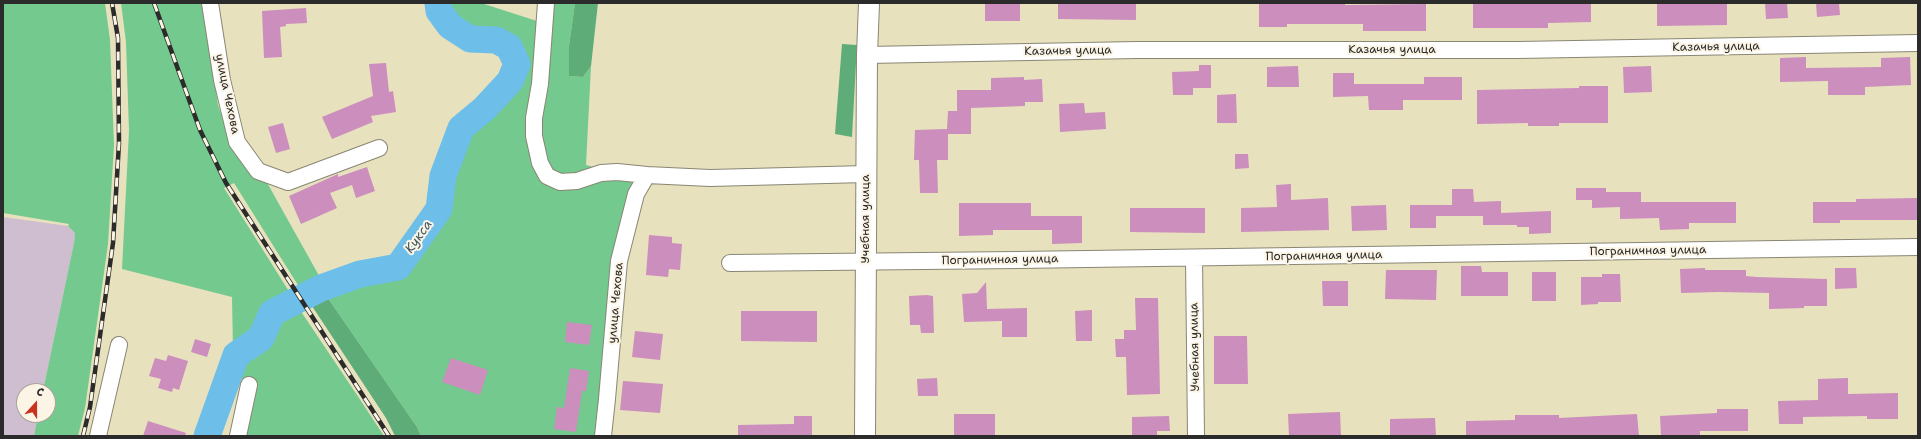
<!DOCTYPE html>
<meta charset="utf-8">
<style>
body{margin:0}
#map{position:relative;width:1921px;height:439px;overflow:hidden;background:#e7e1be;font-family:"Shantell Sans",sans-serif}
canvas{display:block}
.frame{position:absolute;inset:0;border:4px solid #2b2b2b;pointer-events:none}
.north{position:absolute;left:16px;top:383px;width:40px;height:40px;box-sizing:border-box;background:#fcf5e5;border:1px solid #a8a49b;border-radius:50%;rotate:21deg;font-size:11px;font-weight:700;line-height:16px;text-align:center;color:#2b2b2b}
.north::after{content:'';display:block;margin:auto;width:14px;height:18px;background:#c8321e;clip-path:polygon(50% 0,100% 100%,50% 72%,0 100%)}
</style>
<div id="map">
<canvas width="1921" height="439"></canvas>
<div class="frame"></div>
<div class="north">С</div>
</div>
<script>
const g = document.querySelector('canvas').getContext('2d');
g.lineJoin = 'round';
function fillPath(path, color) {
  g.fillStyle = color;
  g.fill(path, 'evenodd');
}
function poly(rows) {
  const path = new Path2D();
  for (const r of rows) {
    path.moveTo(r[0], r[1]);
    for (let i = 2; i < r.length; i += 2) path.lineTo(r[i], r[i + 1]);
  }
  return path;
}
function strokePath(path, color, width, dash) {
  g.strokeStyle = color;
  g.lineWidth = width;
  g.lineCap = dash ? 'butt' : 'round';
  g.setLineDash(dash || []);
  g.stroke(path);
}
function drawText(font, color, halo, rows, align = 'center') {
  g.font = font + ' "Shantell Sans",sans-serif';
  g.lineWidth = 4;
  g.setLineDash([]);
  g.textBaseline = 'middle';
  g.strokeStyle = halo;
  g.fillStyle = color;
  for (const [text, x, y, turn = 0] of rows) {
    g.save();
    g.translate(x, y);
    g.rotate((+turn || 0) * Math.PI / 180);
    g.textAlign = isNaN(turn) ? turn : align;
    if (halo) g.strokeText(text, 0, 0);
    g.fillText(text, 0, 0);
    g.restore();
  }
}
fillPath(poly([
 [3,217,68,226,75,233,74,243,43,391,24,391,24,415,38,415,34,436,3,436]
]), '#cfbdd0');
fillPath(poly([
 [3,3,105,3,110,40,114,145,108,244,85,408,78,436,34,436,38,415,48,415,48,391,43,391,74,243,75,233,68,226,69,224,3,213],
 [121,3,203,3,218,105,231,143,265,179,322,281,301,290,234,183,224,188,290,293,269,305,259,320,256,336,233,350,232,297,122,269,129,131,126,42],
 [444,3,481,3,540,22,536,82,544,181,603,178,638,180,598,436,421,436,417,427,325,294,400,273,444,211,448,190,447,175,467,131,491,109,513,83,521,64,514,44,496,35,473,33,452,22,444,9],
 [550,3,575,3,569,46,569,76,583,77,591,66,586,165,597,168,570,177,549,171,543,160,539,116],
 [298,307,359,398,384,436,243,436,254,385,238,377,246,356,263,346,276,318]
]), '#73c98e');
fillPath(poly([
 [575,3,598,3,591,66,583,77,569,76,569,46],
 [842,44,857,45,852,137,835,134],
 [325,294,417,427,421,436,395,436,386,418,308,300]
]), '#5ead79');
strokePath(poly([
 [207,436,236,355,261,338,272,313,321,288,360,274,398,267,439,209,443,176,461,128,485,108,510,81,517,64,509,47,496,40,470,39,450,26,439,11,438,3]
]), '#6dbfe9', 27);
fillPath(poly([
 [985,3,1020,3,1020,21,985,21],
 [1058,3,1136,3,1136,20,1058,19],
 [1259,3,1345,3,1345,5,1426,4,1426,31,1363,31,1363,24,1287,24,1287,27,1259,27],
 [1473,3,1591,3,1591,22,1548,23,1548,28,1473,28],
 [1727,3,1727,25,1657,26,1657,4],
 [1765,3,1787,3,1788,18,1766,19],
 [1816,3,1839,3,1840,15,1817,17],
 [306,8,307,23,286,24,286,26,280,27,282,57,264,58,262,11],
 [1806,57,1806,68,1881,67,1881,58,1910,57,1911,85,1865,87,1865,95,1828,95,1828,81,1780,82,1780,58],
 [386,63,389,92,393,91,396,112,371,116,373,122,332,139,322,117,373,96,369,64],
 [1199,65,1211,65,1211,88,1193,88,1193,95,1173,95,1172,72,1199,71],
 [1298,66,1299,87,1267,87,1267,67],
 [1651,66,1652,92,1624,93,1623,67],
 [1333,73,1354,73,1354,84,1424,84,1424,77,1462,77,1462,100,1403,100,1403,110,1369,110,1368,96,1333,97],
 [1024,77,1024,80,1042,79,1043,102,1025,102,1025,106,971,108,971,134,948,134,948,160,937,160,938,193,920,193,919,160,914,160,915,130,947,129,948,111,957,111,957,90,991,90,991,78],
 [1579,86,1608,86,1608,123,1559,123,1559,126,1528,126,1528,123,1477,124,1477,90,1579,88],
 [1236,94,1237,123,1217,123,1217,95],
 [1084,103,1085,113,1105,112,1106,129,1060,132,1059,104],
 [283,123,290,149,276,153,268,127],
 [1235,154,1248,154,1249,168,1235,169],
 [367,167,375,191,356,198,352,185,330,193,337,208,301,224,289,196,338,174,338,177],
 [1291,184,1291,200,1328,198,1329,230,1241,232,1241,208,1277,207,1276,185],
 [1576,188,1606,188,1606,192,1641,192,1641,202,1736,202,1736,223,1689,223,1689,229,1660,230,1659,218,1620,219,1620,207,1592,208,1592,200,1576,200],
 [1452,189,1473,189,1474,202,1501,201,1501,213,1551,211,1551,233,1529,234,1529,227,1517,227,1517,225,1483,225,1483,216,1436,216,1436,228,1410,228,1410,205,1452,205],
 [1918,198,1918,220,1840,220,1840,223,1813,223,1813,202,1856,202,1856,199],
 [959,203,1031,203,1031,216,1082,216,1082,243,1052,244,1052,230,993,230,993,235,959,236],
 [1386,205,1387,230,1352,231,1351,206],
 [1130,208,1205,208,1205,233,1130,232],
 [649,235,672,237,672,243,682,244,680,270,669,269,668,277,646,275],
 [1461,266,1481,266,1482,272,1508,272,1508,296,1461,296],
 [1705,268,1705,270,1746,270,1746,276,1756,277,1827,279,1827,306,1804,306,1804,308,1769,309,1769,293,1718,292,1681,293,1680,269],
 [1835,268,1856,268,1857,288,1835,289],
 [1386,270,1437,270,1436,300,1385,299],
 [1532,272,1556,272,1556,301,1532,301],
 [1602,274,1620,274,1621,302,1598,302,1598,304,1581,305,1581,277,1602,277],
 [1322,281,1348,281,1348,306,1323,306],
 [986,282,987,309,1027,308,1027,337,1002,337,1002,321,964,322,962,294,977,293],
 [927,295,933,296,934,333,921,333,920,325,910,325,909,296],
 [1135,298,1158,298,1160,394,1127,395,1126,357,1116,357,1115,339,1124,339,1124,330,1136,330],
 [1092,310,1092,341,1076,341,1075,311],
 [741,311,817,311,817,342,741,341],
 [567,322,592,325,589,345,565,342],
 [635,331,663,334,660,360,632,357],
 [1214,336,1247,336,1248,384,1214,384],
 [195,339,211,344,207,357,191,352],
 [168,355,188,361,179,390,173,388,172,392,158,388,161,379,149,376,155,358,166,361],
 [451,358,488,370,480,395,442,382],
 [570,368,589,371,586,391,582,391,576,432,554,429,557,407,564,408],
 [937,378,938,396,918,396,917,379],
 [1848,378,1848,394,1898,393,1898,419,1867,419,1867,416,1803,417,1803,424,1779,424,1778,401,1818,400,1818,379],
 [623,381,663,384,660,413,620,410],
 [1717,409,1748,409,1748,431,1700,431,1700,436,1661,436,1660,416,1717,413],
 [1340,412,1341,436,1289,436,1288,414],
 [954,414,995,414,995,436,954,436],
 [1637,414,1639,436,1466,436,1466,421,1515,420,1515,415,1559,415,1559,418],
 [794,416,812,416,812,436,738,436,738,425,794,424],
 [1169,416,1170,431,1157,431,1157,436,1132,436,1132,417],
 [1435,418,1436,436,1390,436,1390,419],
 [148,421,186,433,185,436,143,436]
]), '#cc8ebc');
const minor = poly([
 [210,3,222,80,237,142,258,171,288,182,379,148],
 [546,3,540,84,534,118,534,136,540,163,547,176,560,182,577,181,601,173,617,172,647,175,710,178,866,174],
 [867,55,1137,50,1518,50,1918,43],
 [1194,258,1196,436],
 [730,263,1018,260,1918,247],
 [98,436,119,345],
 [238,436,249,385],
 [603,436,607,399,619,261,636,194,647,175]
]);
const tertiary = poly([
 [865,436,867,55,869,3]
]);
strokePath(minor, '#898674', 18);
strokePath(tertiary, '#898674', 22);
strokePath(minor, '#fff', 16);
strokePath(tertiary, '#fff', 20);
const rail = poly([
 [154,3,200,130,226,183,389,436],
 [83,436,90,407,113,243,119,143,118,38,112,3]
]);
strokePath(rail, '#2b2b2b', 4.5);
strokePath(rail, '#fcf5e5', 3, [9]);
drawText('12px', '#2b2b2b', '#fcf5e5', [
 ["Казачья улица",1716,47,-1],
 ["Казачья улица",1392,50],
 ["Казачья улица",1068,51,-1],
 ["улица Чехова",227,94,78],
 ["Учебная улица",866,219,-90],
 ["Пограничная улица",1648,251,-1],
 ["Пограничная улица",1324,256,-1],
 ["Пограничная улица",1000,260,-1],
 ["улица Чехова",616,303,-85],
 ["Учебная улица",1195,347,-91]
]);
drawText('italic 13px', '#3f5764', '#fcf5e5', [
 ["Кукса",419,237,-55]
]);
</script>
